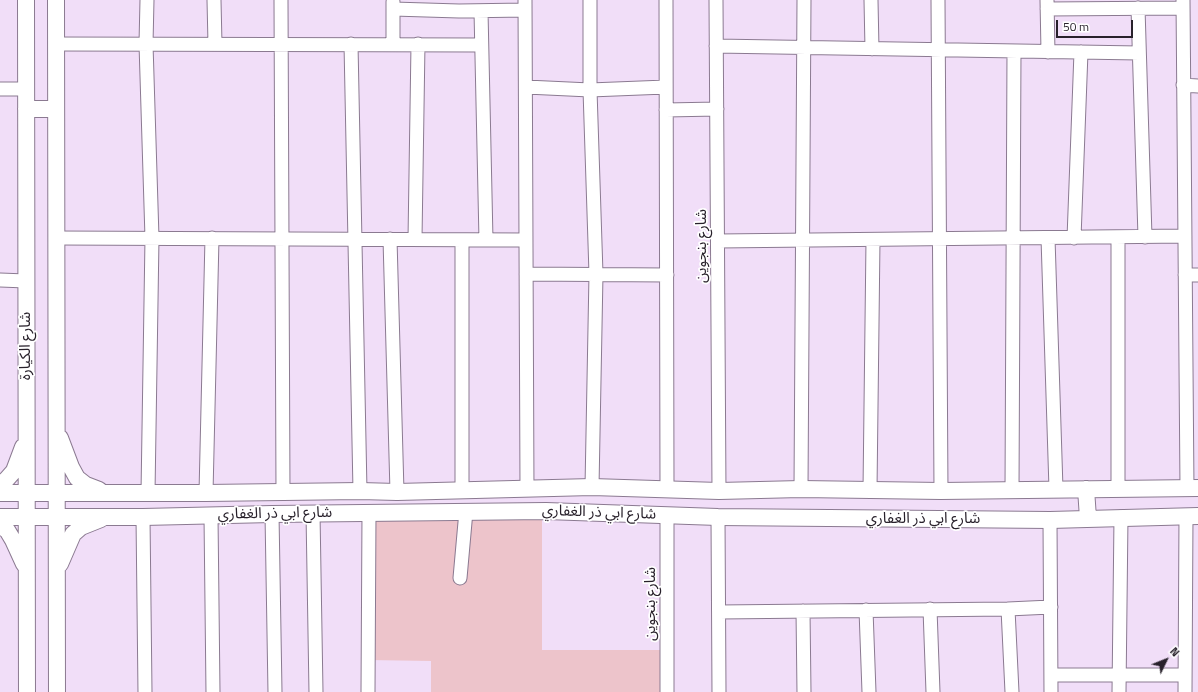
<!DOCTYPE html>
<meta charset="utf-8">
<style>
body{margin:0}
#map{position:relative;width:1198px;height:692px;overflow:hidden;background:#f1def8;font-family:"Titillium Web",sans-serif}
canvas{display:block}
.north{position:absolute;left:1146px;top:640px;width:40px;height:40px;-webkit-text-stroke:3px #fff;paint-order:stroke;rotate:47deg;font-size:11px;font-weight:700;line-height:16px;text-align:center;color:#28212b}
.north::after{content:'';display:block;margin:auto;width:14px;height:18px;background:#28212b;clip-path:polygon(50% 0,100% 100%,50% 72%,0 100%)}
.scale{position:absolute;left:1056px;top:20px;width:77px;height:18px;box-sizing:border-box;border:2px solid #28212b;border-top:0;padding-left:5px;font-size:12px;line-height:14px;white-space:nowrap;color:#28212b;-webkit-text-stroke:3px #fff;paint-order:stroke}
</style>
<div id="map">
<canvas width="1198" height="692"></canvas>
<div class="north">N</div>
<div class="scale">50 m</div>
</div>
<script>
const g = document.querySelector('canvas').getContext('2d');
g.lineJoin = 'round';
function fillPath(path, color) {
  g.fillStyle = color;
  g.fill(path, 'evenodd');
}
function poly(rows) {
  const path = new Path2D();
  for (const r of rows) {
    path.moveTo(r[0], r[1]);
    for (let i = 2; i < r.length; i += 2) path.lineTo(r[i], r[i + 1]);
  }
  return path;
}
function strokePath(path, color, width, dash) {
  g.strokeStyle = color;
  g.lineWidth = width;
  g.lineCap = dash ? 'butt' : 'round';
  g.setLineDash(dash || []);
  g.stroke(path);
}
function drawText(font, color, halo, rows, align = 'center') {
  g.font = font + ' "Titillium Web","Noto Sans Arabic",sans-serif';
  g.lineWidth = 3.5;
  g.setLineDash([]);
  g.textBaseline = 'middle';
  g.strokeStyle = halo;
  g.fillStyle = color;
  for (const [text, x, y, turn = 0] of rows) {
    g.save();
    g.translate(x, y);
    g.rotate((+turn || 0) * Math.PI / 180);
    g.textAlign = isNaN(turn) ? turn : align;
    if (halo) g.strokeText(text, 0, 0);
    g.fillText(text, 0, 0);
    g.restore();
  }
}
fillPath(poly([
 [367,517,542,517,542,650,667,650,667,692,431,692,431,661,368,660]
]), '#edc4cb');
const minor = poly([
 [147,0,146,44,152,238,148,493],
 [214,0,215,44],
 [281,0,283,491],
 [525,0,527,489],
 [590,0,590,90,596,274,592,487],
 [666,0,667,489],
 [716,0,719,491],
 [871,0,872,49],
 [938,0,941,491],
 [1047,0,1048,52],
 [1183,0,1187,488],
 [393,2,393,44],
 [1138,8,1145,237],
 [393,9,459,11,525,10],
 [1047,9,1183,8],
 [481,11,486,240],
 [56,44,481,45],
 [351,44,360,491],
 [716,46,1139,53],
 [1183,85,1198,86],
 [526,87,590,90,666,87],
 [0,89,26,89],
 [666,110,717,109],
 [57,238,526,240],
 [1048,238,1056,489],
 [1074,238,1081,52],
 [390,239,397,492],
 [415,239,418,44],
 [462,240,462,490],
 [718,241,1185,236],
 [526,274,667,275],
 [1185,275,1198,275],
 [0,280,26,281],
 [1118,488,1118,237],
 [801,489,804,0],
 [870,490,873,240],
 [1012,490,1014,51],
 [206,493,212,238],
 [313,513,316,692],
 [272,514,275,692],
 [211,516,213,692],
 [143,517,145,692],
 [718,517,719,692],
 [1050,520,1051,692],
 [460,578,466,511],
 [930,609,933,692],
 [1008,609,1012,692],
 [866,610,869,692],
 [803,611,804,692],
 [719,612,1008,609,1051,607],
 [1051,675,1185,675],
 [368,692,369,513],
 [667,692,667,516],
 [1119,692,1121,517],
 [1185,692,1186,516]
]);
const major = poly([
 [26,0,27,692],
 [56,0,57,692],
 [26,109,56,109],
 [60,438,71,467,77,478,86,485,99,490],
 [0,485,6,480,14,471,23,447],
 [1086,489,1088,518],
 [0,493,206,493,360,491,397,492,592,487,719,491,801,489,941,491,1198,488],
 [0,517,143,517,272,514,546,511,718,517,1050,520,1198,516],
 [0,526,7,530,13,540,24,564],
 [60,564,73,534,81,527,101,519]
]);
strokePath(minor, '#8b7a91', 15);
strokePath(major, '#8b7a91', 18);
strokePath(minor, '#fff', 13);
strokePath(major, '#fff', 16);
drawText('15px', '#28212b', '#fff', [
 ["شارع بنجوين",702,246,-90],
 ["شارع الكيارة",26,346,-90],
 ["شارع ابي ذر الغفاري",599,513,2],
 ["شارع ابي ذر الغفاري",275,514,-1],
 ["شارع ابي ذر الغفاري",923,519],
 ["شارع بنجوين",651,604,-90]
]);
</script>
